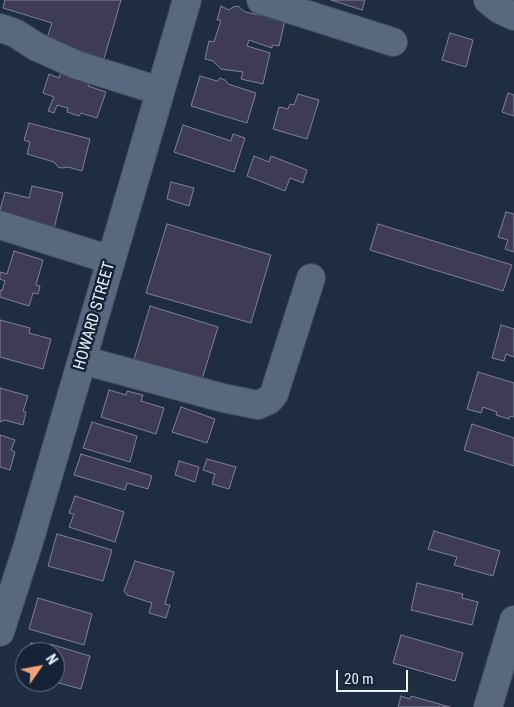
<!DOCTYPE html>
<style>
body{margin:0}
#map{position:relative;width:514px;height:707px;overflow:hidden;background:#1e2d40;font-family:"Roboto Condensed",sans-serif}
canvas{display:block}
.north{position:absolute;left:15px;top:642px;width:50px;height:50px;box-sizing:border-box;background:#152336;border:1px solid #6b7686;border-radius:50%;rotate:57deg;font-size:14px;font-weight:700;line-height:20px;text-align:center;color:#ebf3fe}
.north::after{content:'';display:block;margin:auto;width:18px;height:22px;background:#f0a279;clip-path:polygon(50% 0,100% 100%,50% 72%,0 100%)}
.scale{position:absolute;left:336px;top:670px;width:72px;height:22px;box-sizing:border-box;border:2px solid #ebf3fe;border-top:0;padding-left:6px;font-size:15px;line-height:18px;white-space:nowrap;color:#ebf3fe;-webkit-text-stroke:4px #152336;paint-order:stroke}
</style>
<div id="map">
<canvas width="514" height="707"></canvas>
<div class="north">N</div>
<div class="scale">20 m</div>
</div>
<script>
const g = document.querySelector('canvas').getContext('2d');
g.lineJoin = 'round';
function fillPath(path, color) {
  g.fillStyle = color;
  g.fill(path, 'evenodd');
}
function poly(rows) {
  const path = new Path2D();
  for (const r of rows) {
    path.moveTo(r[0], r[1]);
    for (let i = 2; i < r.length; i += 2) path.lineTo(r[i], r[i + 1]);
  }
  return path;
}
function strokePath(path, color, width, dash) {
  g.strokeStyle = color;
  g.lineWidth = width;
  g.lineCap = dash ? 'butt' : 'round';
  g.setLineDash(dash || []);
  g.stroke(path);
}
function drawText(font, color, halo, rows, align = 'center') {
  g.font = font + ' "Roboto Condensed",sans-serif';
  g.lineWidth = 5;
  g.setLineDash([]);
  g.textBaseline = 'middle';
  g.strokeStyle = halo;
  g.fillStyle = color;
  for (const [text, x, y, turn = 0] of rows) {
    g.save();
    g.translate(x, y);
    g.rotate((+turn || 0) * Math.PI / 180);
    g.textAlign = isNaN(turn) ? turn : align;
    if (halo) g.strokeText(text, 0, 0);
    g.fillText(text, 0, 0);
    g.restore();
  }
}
const building = poly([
 [5,0,121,0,103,62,46,41,52,23,3,8,5,0],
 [331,0,365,0,362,10,331,0],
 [221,6,229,10,233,7,238,6,245,12,285,20,279,46,272,45,272,48,249,40,247,46,270,53,263,84,241,79,243,72,221,69,213,61,205,59,209,41,214,42,221,20,217,20,221,6],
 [450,33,473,40,466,67,442,60,450,33],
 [61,72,89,82,88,86,106,92,97,118,81,113,79,116,67,112,68,108,57,105,54,113,48,111,54,97,43,93,49,74,59,78,61,72],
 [200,76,217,81,220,78,225,80,228,84,256,93,247,123,191,106,200,76],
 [508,93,514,95,514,116,502,112,508,93],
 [298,94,319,100,307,139,273,129,279,107,288,109,290,104,294,105,298,94],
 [29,123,90,139,82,171,68,167,62,168,58,167,54,162,27,154,30,142,24,140,29,123],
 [183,125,231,141,233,134,245,138,234,172,174,152,183,125],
 [254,156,269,162,271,156,307,170,303,183,290,178,285,191,247,176,254,156],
 [171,182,194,188,189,206,167,199,171,182],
 [32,186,63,193,53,232,0,218,0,210,5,192,29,198,32,186],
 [506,212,514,214,514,252,505,249,508,240,498,237,506,212],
 [167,224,271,255,251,323,146,293,167,224],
 [378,224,512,265,503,291,370,250,378,224],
 [14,251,43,260,36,285,40,286,38,294,33,293,29,306,0,297,0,290,2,291,5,281,0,279,0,272,7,274,14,251],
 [150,306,218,327,200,386,132,366,150,306],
 [0,320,30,328,29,333,51,339,43,369,0,357,0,320],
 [501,325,514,329,514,357,506,354,504,361,492,358,501,325],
 [478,372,514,383,514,417,510,416,509,419,496,415,497,412,483,407,481,413,467,409,478,372],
 [0,388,28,396,23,411,26,412,23,425,5,420,0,422,0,388],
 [109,390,126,395,127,391,143,395,141,401,164,408,156,434,101,417,109,390],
 [181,407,215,419,207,443,172,432,181,407],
 [92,422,137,436,130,462,83,448,92,422],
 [472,424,514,438,514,466,464,450,472,424],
 [0,435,15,440,11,450,15,452,10,470,0,467,0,435],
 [81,454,152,476,148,489,127,483,125,490,74,475,81,454],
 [207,459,236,467,229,489,212,484,215,474,203,470,207,459],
 [179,461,199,467,195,482,175,475,179,461],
 [75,496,124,512,115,542,69,527,74,514,69,513,75,496],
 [434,531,500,551,493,576,454,565,457,557,428,549,434,531],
 [57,534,112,550,103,581,48,566,57,534],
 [135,561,174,572,165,604,170,605,166,618,149,613,152,603,127,595,124,591,135,561],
 [417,583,463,594,462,598,478,602,472,625,411,610,417,583],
 [38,598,92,614,84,645,29,629,38,598],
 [401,635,463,653,455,681,393,663,401,635],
 [31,643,49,648,50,644,90,656,81,689,55,682,55,652,28,652,31,643],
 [401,696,410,699,411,696,450,707,398,707,401,696]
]);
fillPath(building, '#3e3c55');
strokePath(building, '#81809b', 1);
const minor = poly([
 [261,0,393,42],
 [488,0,499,9,514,16],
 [0,28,15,33,37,47,77,65,160,91],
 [0,225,111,260],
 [82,360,223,398,258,405,269,400,274,394,311,278],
 [0,632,28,545,187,0],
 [488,707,514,620]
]);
strokePath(minor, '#3e4a5b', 30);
strokePath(minor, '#58687f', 28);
drawText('16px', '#ebf3fe', '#152336', [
 ["HOWARD STREET",95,316,-74]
]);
</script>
